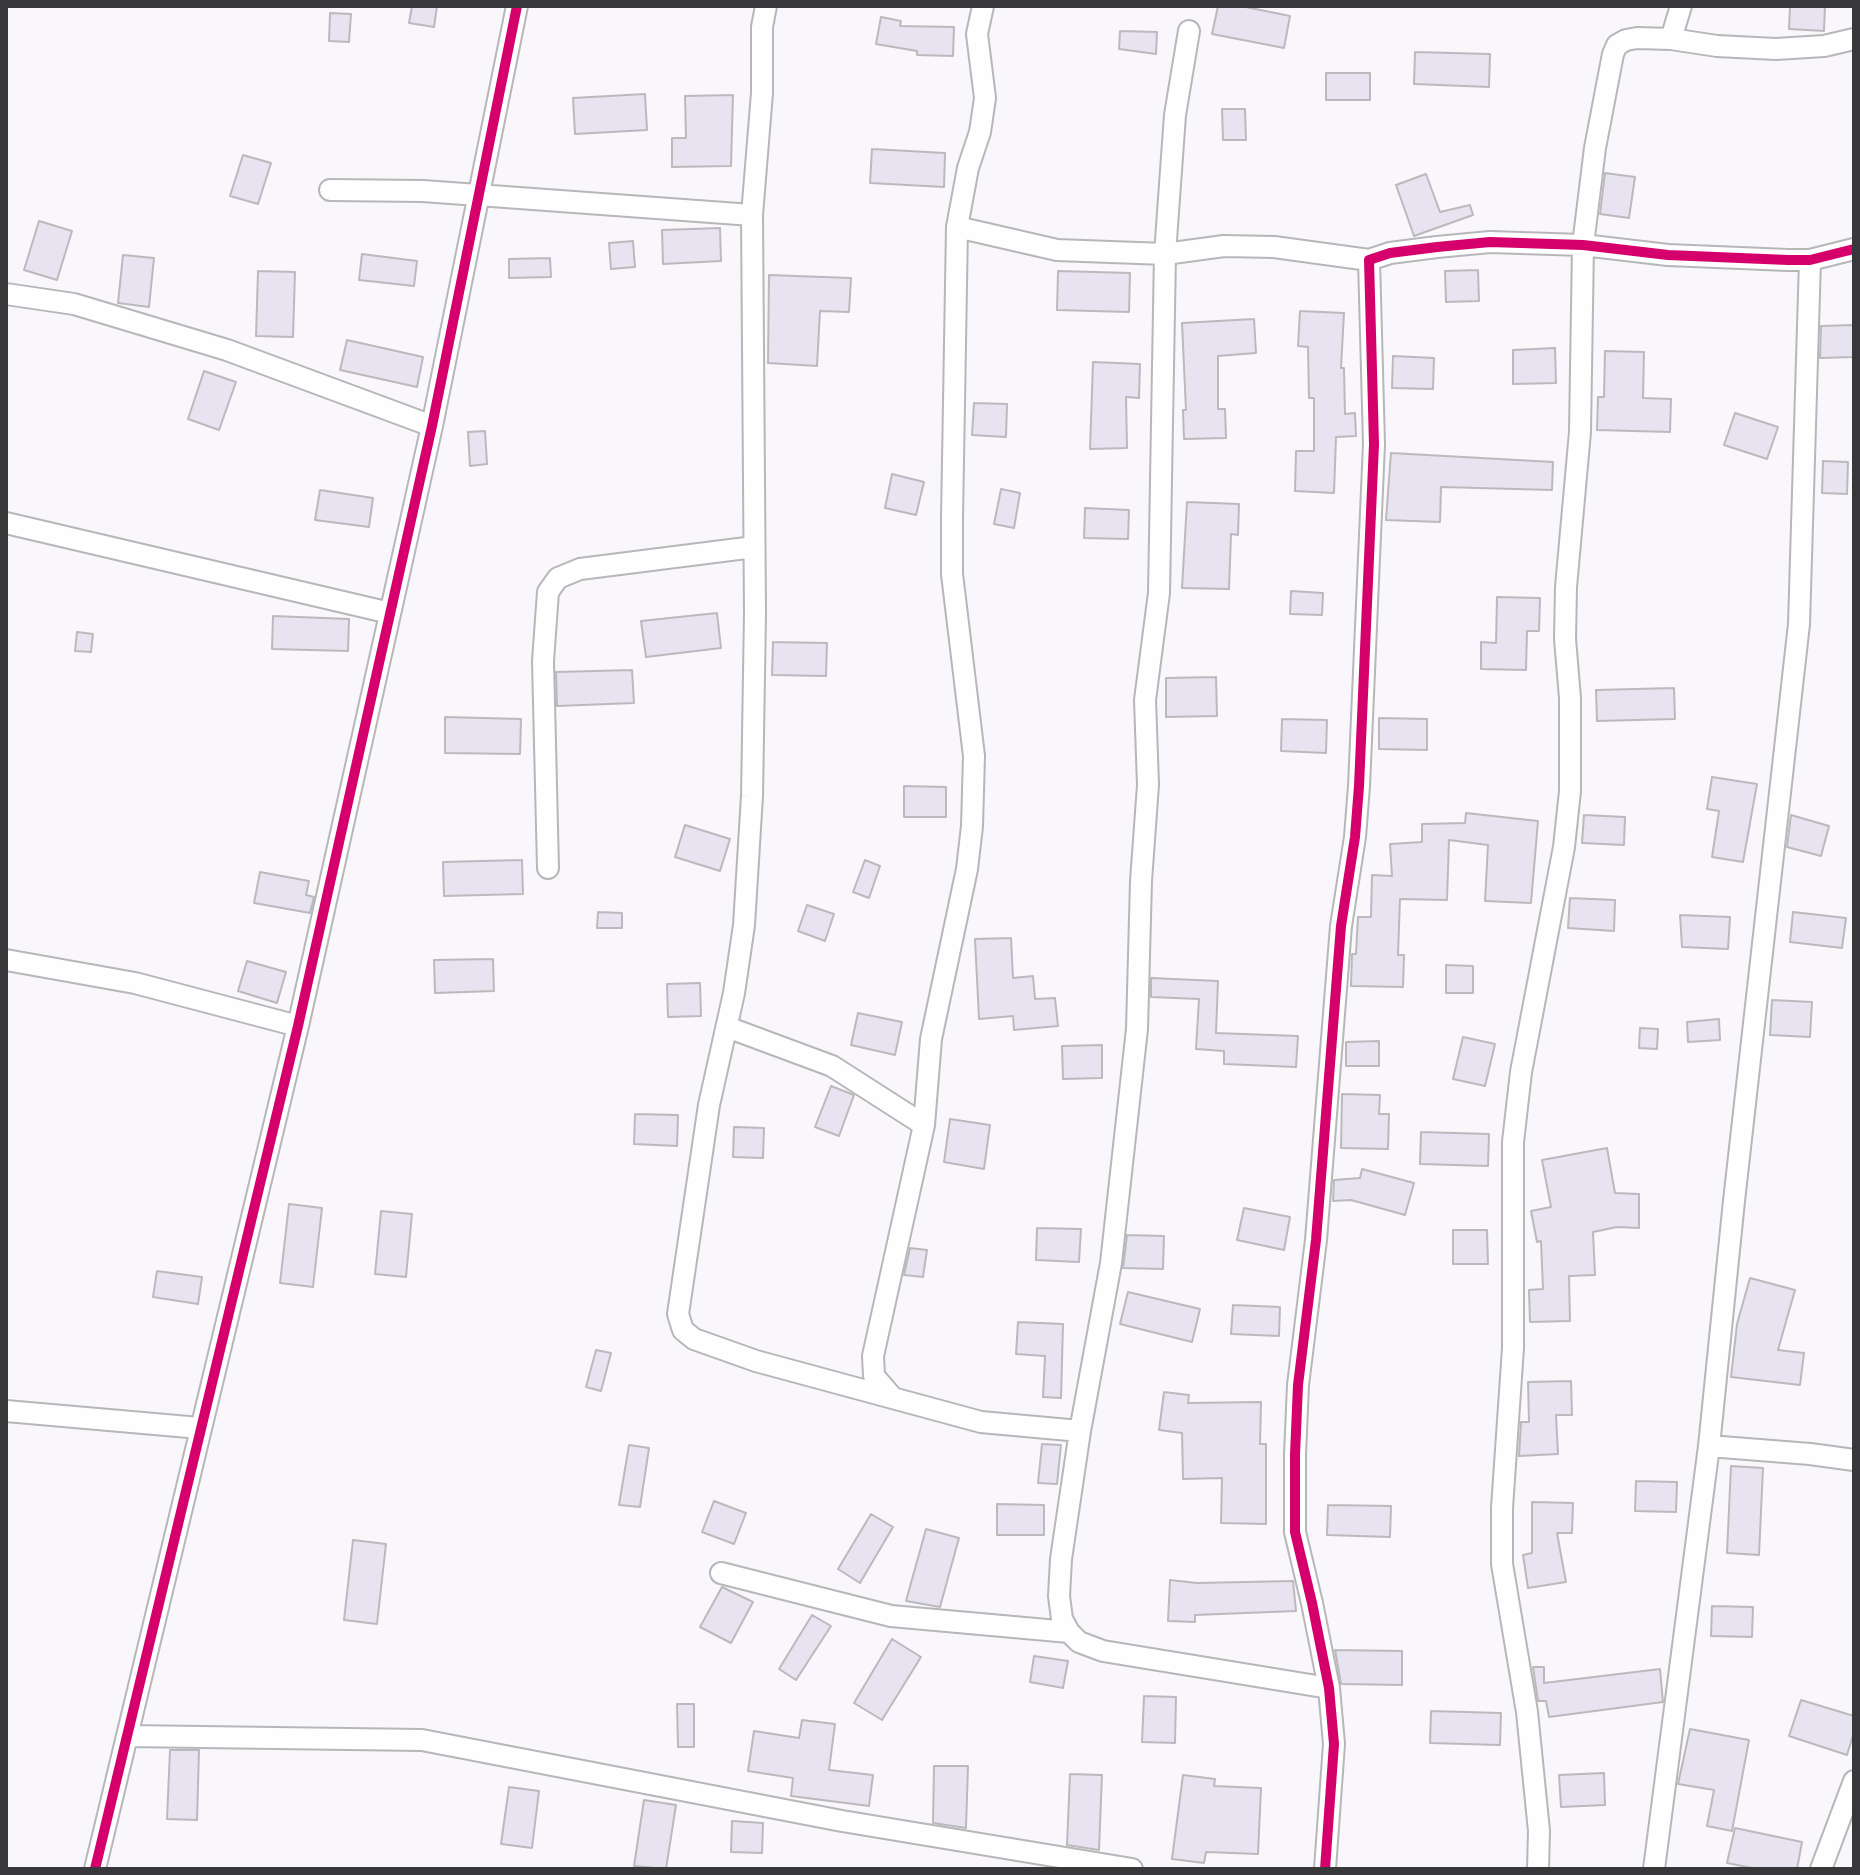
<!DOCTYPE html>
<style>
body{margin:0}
#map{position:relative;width:1860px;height:1875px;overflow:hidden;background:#f9f7fb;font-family:Inter,sans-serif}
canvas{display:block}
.frame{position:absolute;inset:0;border:8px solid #383739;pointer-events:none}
</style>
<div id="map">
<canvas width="1860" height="1875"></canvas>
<div class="frame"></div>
</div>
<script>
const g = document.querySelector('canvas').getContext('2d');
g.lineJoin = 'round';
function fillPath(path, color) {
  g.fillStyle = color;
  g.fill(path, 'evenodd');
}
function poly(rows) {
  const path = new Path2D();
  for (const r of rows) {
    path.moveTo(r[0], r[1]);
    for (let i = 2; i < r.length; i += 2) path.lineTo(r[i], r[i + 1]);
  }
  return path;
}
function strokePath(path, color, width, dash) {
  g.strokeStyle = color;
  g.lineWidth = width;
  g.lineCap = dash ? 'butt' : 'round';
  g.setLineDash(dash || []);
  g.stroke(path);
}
const building = poly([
 [412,6,437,6,434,27,409,23,412,6],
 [1218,6,1241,6,1290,16,1284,48,1212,34,1218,6],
 [1790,6,1825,6,1824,31,1789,29,1790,6],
 [330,13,351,14,349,42,329,41,330,13],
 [881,17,901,21,900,26,954,27,953,56,917,55,917,51,876,44,881,17],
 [1120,31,1157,32,1156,54,1119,49,1120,31],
 [1415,52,1490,54,1489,87,1414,84,1415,52],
 [1326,73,1370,73,1370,100,1326,100,1326,73],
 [645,94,647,130,575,134,573,98,645,94],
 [733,95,731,166,672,167,672,138,686,138,685,96,733,95],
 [1222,109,1245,109,1246,140,1223,140,1222,109],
 [872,149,945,153,944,187,870,183,872,149],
 [243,155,271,163,258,204,230,196,243,155],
 [1605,173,1635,177,1629,218,1600,214,1605,173],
 [1426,174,1440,212,1470,205,1473,215,1414,236,1396,185,1426,174],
 [39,221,72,231,57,280,24,270,39,221],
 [720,228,721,261,663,264,662,230,720,228],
 [633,241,635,267,611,269,609,243,633,241],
 [362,254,417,261,414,286,359,280,362,254],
 [123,255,154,258,149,307,118,303,123,255],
 [550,258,551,277,509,278,509,259,550,258],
 [1478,270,1479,301,1446,302,1445,271,1478,270],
 [258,271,295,272,293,337,256,336,258,271],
 [1058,271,1130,273,1129,312,1057,310,1058,271],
 [769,275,851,278,849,312,820,311,817,366,768,363,769,275],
 [1300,311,1344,313,1341,368,1344,368,1345,414,1355,413,1356,436,1336,437,1334,493,1295,491,1296,451,1314,451,1314,398,1309,398,1308,347,1298,346,1300,311],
 [1254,319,1256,353,1218,356,1218,409,1225,409,1226,438,1184,439,1183,410,1186,410,1182,323,1254,319],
 [1854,325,1854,357,1820,358,1821,326,1854,325],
 [347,340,423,357,417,387,340,370,347,340],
 [1555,348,1556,383,1513,384,1513,350,1555,348],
 [1605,351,1644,352,1643,398,1671,399,1670,432,1597,430,1598,397,1604,397,1605,351],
 [1393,356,1434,358,1433,389,1392,388,1393,356],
 [1093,362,1140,364,1139,398,1126,397,1127,448,1090,449,1093,362],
 [204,371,236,382,219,430,188,419,204,371],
 [974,403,1007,404,1006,437,972,435,974,403],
 [1735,413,1778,427,1767,459,1724,445,1735,413],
 [485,431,487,464,470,466,468,432,485,431],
 [1391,453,1553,462,1552,490,1441,487,1440,522,1386,520,1391,453],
 [1823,461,1848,462,1847,494,1822,493,1823,461],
 [892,474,924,482,916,515,885,508,892,474],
 [1001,489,1020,493,1014,528,994,524,1001,489],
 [320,490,373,498,369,527,315,520,320,490],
 [1187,502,1239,504,1238,535,1231,534,1229,589,1182,588,1187,502],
 [1085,508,1129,510,1128,539,1084,538,1085,508],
 [1291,591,1323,593,1322,615,1290,614,1291,591],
 [1497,597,1540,598,1539,631,1527,631,1526,670,1481,669,1481,642,1496,643,1497,597],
 [717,613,721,648,646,657,641,621,717,613],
 [273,616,349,619,348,651,272,649,273,616],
 [77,632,93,634,91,652,75,651,77,632],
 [773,642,827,643,826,676,772,675,773,642],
 [632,670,634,703,557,706,556,672,632,670],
 [1216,677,1217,716,1166,717,1166,678,1216,677],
 [1674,688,1675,719,1597,721,1596,690,1674,688],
 [445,717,521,719,520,754,445,753,445,717],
 [1379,718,1427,719,1427,750,1379,749,1379,718],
 [1282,719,1327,720,1326,753,1281,751,1282,719],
 [1712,777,1757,784,1743,862,1712,857,1719,811,1707,809,1712,777],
 [904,786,946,787,946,817,904,817,904,786],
 [1466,813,1538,821,1531,903,1485,901,1488,845,1449,840,1447,900,1400,899,1398,955,1404,955,1403,987,1351,986,1352,954,1356,954,1358,917,1371,917,1372,875,1392,876,1390,844,1422,842,1422,824,1465,823,1466,813],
 [1584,815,1625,817,1624,845,1582,843,1584,815],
 [1791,815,1829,826,1821,856,1787,847,1791,815],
 [685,825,730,839,720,871,675,857,685,825],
 [522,860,523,894,444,896,443,862,522,860],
 [865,860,880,866,869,898,853,892,865,860],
 [260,872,309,881,306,895,314,897,310,913,254,903,260,872],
 [1570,898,1615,900,1614,931,1568,928,1570,898],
 [807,905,834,914,825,941,798,931,807,905],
 [598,912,622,913,622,928,597,928,598,912],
 [1793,912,1846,918,1842,948,1790,942,1793,912],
 [1680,915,1730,917,1728,949,1682,947,1680,915],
 [1011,938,1013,978,1033,976,1035,999,1055,998,1058,1026,1014,1030,1013,1016,979,1019,975,939,1011,938],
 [493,959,494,991,435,993,434,960,493,959],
 [247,961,286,972,277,1003,238,991,247,961],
 [1446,965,1473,966,1473,993,1446,993,1446,965],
 [1151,978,1218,981,1216,1033,1298,1036,1296,1067,1224,1064,1224,1051,1196,1049,1199,999,1151,997,1151,978],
 [700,983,701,1016,668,1017,667,984,700,983],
 [1772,1000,1812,1002,1810,1037,1770,1035,1772,1000],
 [858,1013,902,1022,895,1055,851,1045,858,1013],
 [1719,1019,1720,1040,1688,1042,1687,1022,1719,1019],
 [1640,1028,1658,1029,1657,1049,1639,1048,1640,1028],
 [1463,1037,1495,1044,1485,1086,1453,1079,1463,1037],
 [1379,1041,1379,1066,1346,1066,1346,1042,1379,1041],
 [1102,1045,1102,1078,1063,1079,1062,1046,1102,1045],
 [831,1086,854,1095,839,1136,815,1127,831,1086],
 [1342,1094,1380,1095,1379,1114,1389,1114,1388,1149,1341,1148,1342,1094],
 [635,1114,678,1115,677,1146,634,1144,635,1114],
 [950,1119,990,1125,984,1169,944,1162,950,1119],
 [734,1127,764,1128,763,1158,733,1157,734,1127],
 [1421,1132,1489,1134,1488,1166,1420,1164,1421,1132],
 [1607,1148,1615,1193,1639,1194,1639,1228,1617,1227,1593,1232,1595,1275,1569,1276,1570,1321,1530,1322,1529,1290,1543,1289,1541,1241,1537,1242,1531,1211,1551,1207,1542,1160,1607,1148],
 [1362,1169,1414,1183,1405,1215,1351,1200,1333,1201,1334,1180,1360,1178,1362,1169],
 [289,1204,322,1208,313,1287,280,1283,289,1204],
 [1244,1208,1290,1217,1284,1250,1237,1240,1244,1208],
 [381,1211,412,1214,406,1277,375,1274,381,1211],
 [1037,1228,1081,1229,1079,1262,1036,1260,1037,1228],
 [1453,1230,1487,1230,1488,1264,1453,1264,1453,1230],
 [1127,1235,1164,1236,1163,1269,1123,1268,1127,1235],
 [910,1248,927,1250,923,1277,904,1275,910,1248],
 [157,1271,202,1277,198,1304,153,1297,157,1271],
 [1750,1278,1795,1290,1778,1350,1804,1353,1800,1385,1731,1377,1737,1324,1750,1278],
 [1128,1292,1200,1309,1192,1342,1120,1324,1128,1292],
 [1233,1305,1280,1307,1279,1336,1231,1334,1233,1305],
 [1018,1322,1063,1324,1061,1398,1043,1397,1045,1356,1016,1354,1018,1322],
 [596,1350,611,1353,601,1391,586,1387,596,1350],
 [1571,1381,1572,1415,1556,1415,1558,1454,1519,1456,1521,1422,1529,1422,1528,1382,1571,1381],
 [1164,1392,1189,1395,1188,1403,1261,1402,1260,1444,1266,1444,1266,1524,1221,1523,1222,1478,1183,1479,1182,1433,1159,1430,1164,1392],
 [1042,1444,1061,1445,1057,1484,1038,1483,1042,1444],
 [629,1445,649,1448,640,1507,619,1505,629,1445],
 [1731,1466,1763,1468,1759,1555,1727,1553,1731,1466],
 [1636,1481,1677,1482,1676,1512,1635,1511,1636,1481],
 [714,1501,746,1513,734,1544,702,1532,714,1501],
 [1532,1502,1573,1503,1572,1533,1557,1533,1566,1582,1528,1588,1523,1555,1532,1553,1532,1502],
 [997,1504,1044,1505,1044,1535,997,1535,997,1504],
 [1328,1505,1391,1506,1390,1537,1327,1535,1328,1505],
 [871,1514,893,1527,860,1583,838,1569,871,1514],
 [926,1529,959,1538,940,1607,906,1601,926,1529],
 [353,1540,386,1544,377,1624,344,1620,353,1540],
 [1170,1580,1197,1583,1293,1581,1296,1611,1195,1615,1195,1622,1168,1621,1170,1580],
 [722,1587,753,1602,731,1643,700,1627,722,1587],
 [1712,1606,1753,1607,1752,1637,1711,1636,1712,1606],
 [812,1615,831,1626,796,1680,779,1669,812,1615],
 [892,1639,921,1657,882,1720,854,1703,892,1639],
 [1335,1650,1402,1651,1402,1685,1341,1684,1335,1650],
 [1034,1656,1068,1661,1063,1688,1030,1682,1034,1656],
 [1533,1667,1544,1667,1544,1683,1660,1669,1663,1702,1549,1717,1546,1701,1538,1701,1533,1667],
 [1144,1696,1176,1697,1175,1743,1142,1742,1144,1696],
 [1801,1700,1854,1716,1854,1732,1847,1755,1789,1736,1801,1700],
 [677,1704,694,1704,694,1747,678,1747,677,1704],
 [1431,1711,1501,1713,1500,1745,1430,1743,1431,1711],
 [802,1720,835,1724,829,1770,873,1775,869,1806,791,1796,793,1778,748,1771,754,1731,799,1738,802,1720],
 [1690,1729,1749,1740,1732,1831,1707,1826,1714,1790,1678,1784,1690,1729],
 [170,1750,199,1750,197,1820,167,1819,170,1750],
 [934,1766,968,1766,966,1828,933,1823,934,1766],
 [1604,1773,1605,1805,1561,1807,1559,1775,1604,1773],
 [1070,1774,1102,1775,1099,1850,1067,1845,1070,1774],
 [1183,1775,1215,1779,1214,1786,1261,1788,1258,1854,1206,1852,1204,1863,1172,1859,1183,1775],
 [509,1787,539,1791,532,1848,501,1844,509,1787],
 [644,1800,676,1805,666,1869,634,1866,644,1800],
 [732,1821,763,1823,762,1853,731,1852,732,1821],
 [1735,1828,1802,1842,1797,1869,1757,1869,1727,1863,1735,1828]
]);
fillPath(building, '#e8e3f0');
strokePath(building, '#bbb9bc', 2);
const minor = poly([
 [766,6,762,27,762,93,752,215,755,613,752,796,744,925,734,993,709,1105,678,1314,683,1330,694,1339,756,1361,981,1422,1080,1431],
 [1189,31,1175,115,1165,254,1159,593,1145,700,1148,785,1141,881,1137,1029,1111,1263,1080,1431,1061,1559,1059,1596,1062,1619,1069,1632,1079,1642,1103,1651,1329,1688],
 [1671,39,1681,6],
 [330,190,423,191,752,215],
 [957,227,1057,250,1165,254,1224,246,1274,247,1369,260],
 [6,294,74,304,227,350,432,426],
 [6,523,390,613],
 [548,868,543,661,548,592,558,578,580,569,754,547],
 [6,960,135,983,298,1026],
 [727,1027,832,1066,924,1125],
 [893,1398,874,1376,873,1356,924,1125,931,1039,967,869,972,826,974,756,952,574,952,519,957,227,968,168,980,132,985,98,977,34,983,6],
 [6,1411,200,1428],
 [1709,1446,1810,1454,1854,1460],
 [721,1573,891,1616,1069,1632],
 [128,1736,422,1740,842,1821,1132,1869],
 [95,1869,298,1026,432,426,517,6],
 [1325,1869,1334,1744,1329,1688,1312,1603,1295,1532,1295,1455,1298,1385,1316,1240,1341,926,1355,837,1359,786,1374,444,1369,260,1390,253,1437,247,1490,242,1583,245,1668,255,1788,260,1810,260,1854,249],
 [1538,1869,1539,1831,1527,1712,1502,1564,1502,1508,1513,1348,1513,1142,1521,1072,1564,847,1570,791,1570,698,1565,639,1566,587,1580,432,1583,245,1595,148,1613,54,1617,45,1626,40,1637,38,1671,39,1717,46,1776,49,1824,46,1854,39],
 [1654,1869,1709,1446,1734,1201,1799,624,1810,260],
 [1821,1869,1854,1781]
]);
strokePath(minor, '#b7b6b8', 24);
strokePath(minor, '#fefefe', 20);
strokePath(poly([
 [95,1869,298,1026,432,426,517,6],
 [1325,1869,1334,1744,1329,1688,1312,1603,1295,1532,1295,1455,1298,1385,1316,1240,1341,926,1355,837,1359,786,1374,444,1369,260,1390,253,1437,247,1490,242,1583,245,1668,255,1788,260,1810,260,1854,249]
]), '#d6006c', 10);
</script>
